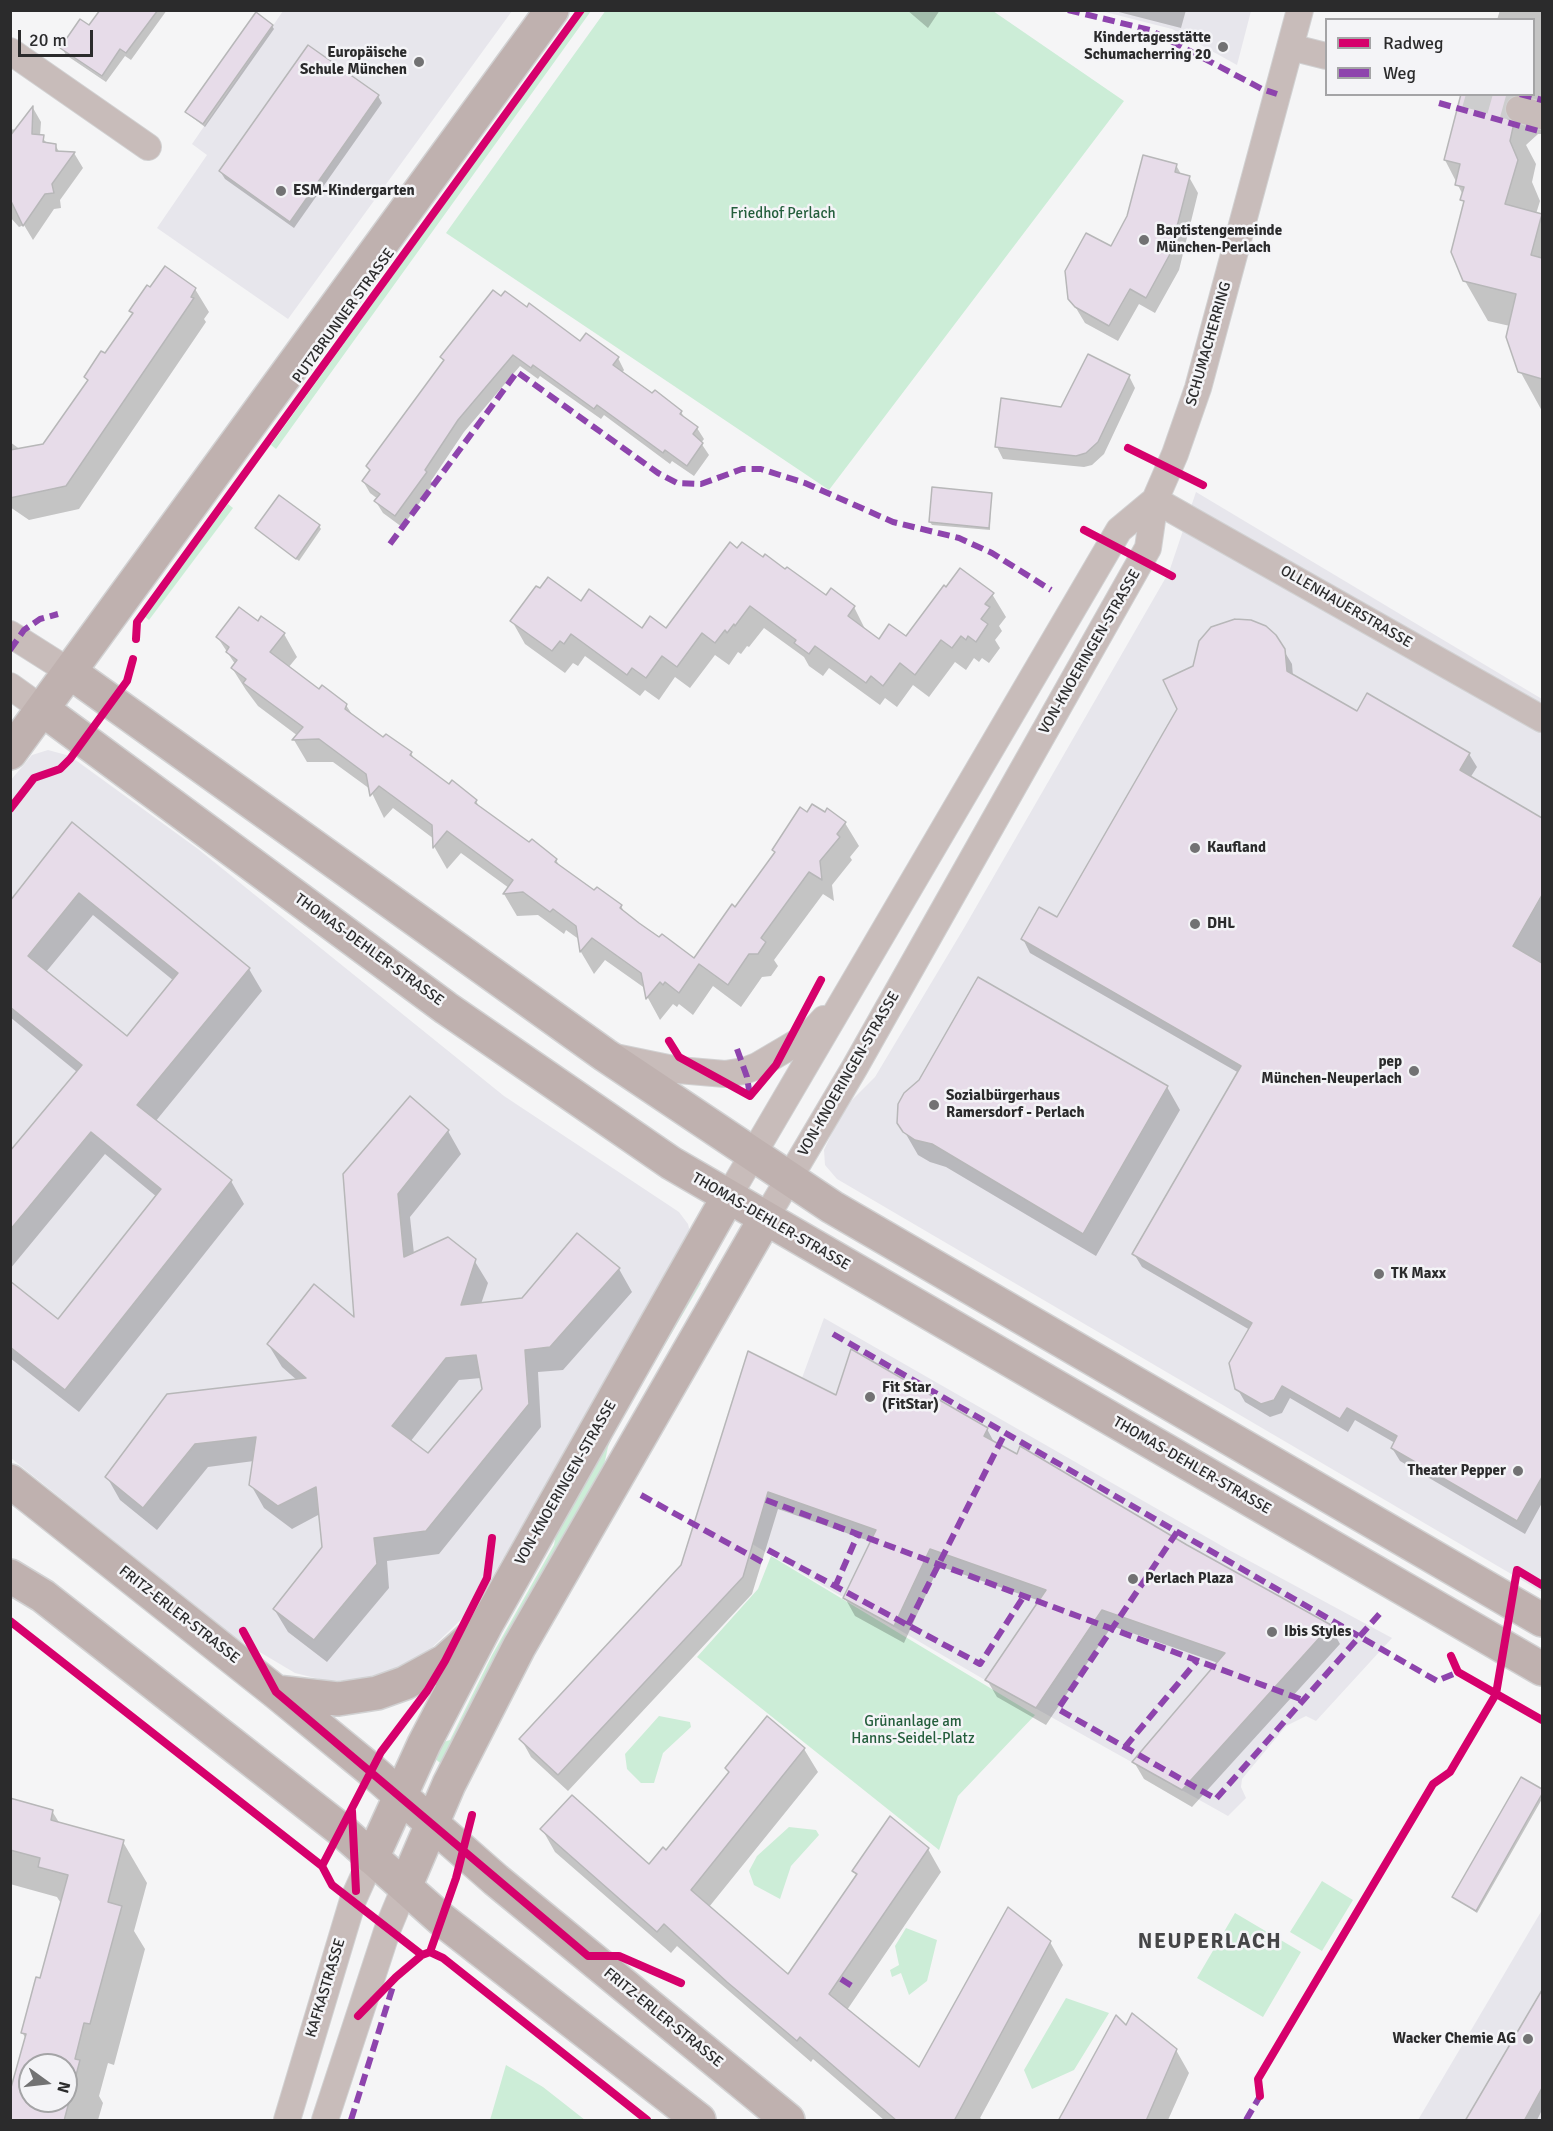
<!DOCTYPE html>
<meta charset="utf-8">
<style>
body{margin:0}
#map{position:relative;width:1553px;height:2131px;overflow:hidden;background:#f5f5f6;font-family:Signika,sans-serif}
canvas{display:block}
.frame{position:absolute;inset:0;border:12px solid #2b2b2c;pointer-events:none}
.legend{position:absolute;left:1325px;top:18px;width:210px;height:78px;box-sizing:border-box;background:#f4f4f7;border:2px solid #a4a4a6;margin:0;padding:8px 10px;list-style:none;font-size:18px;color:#2b2b2c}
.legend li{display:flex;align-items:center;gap:12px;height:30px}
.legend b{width:30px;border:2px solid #a4a4a6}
.north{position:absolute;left:18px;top:2053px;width:60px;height:60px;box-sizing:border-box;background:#f4f4f7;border:2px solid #a4a4a6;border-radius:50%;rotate:105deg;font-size:16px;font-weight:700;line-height:24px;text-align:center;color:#2b2b2c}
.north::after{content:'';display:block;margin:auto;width:21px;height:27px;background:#727273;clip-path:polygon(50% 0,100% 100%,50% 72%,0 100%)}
.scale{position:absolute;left:18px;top:30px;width:75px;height:27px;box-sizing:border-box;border:3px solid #2b2b2c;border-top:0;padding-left:8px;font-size:18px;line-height:21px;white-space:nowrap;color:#2b2b2c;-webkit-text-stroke:4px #f4f4f7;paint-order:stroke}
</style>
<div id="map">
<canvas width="1553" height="2131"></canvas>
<div class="frame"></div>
<ul class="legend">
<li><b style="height:8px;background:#d6006c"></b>Radweg</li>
<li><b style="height:8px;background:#8e44ad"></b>Weg</li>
</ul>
<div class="north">N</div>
<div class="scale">20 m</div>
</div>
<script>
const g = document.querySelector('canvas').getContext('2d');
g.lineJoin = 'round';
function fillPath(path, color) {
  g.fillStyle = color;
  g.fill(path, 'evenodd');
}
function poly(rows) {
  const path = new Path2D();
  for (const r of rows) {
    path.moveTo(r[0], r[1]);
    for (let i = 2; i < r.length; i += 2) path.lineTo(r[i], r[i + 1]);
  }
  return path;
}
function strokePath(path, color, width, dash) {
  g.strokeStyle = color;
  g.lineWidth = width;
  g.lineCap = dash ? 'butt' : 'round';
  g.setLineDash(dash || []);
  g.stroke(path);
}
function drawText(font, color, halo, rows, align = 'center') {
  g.font = font + ' Signika,sans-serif';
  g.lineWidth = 5;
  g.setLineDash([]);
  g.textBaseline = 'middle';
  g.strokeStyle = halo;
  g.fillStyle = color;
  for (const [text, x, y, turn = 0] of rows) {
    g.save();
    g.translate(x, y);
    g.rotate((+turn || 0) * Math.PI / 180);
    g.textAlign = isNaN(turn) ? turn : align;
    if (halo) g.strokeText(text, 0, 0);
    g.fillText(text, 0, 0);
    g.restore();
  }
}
fillPath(poly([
 [283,11,512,11,288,319,157,228,207,155,192,144],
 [1101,11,1251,11,1237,65,1172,29],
 [1196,492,1542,699,1542,1592,837,1179,825,1165,824,1150,843,1109,875,1077,964,928,1169,572],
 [48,750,70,756,198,849,504,1096,679,1212,688,1224,690,1232,686,1243,476,1605,415,1664,390,1675,362,1680,327,1681,295,1673,231,1635,11,1458,10,781,32,755],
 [824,1318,1229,1550,1392,1638,1316,1721,1306,1716,1286,1726,1242,1779,1241,1787,1246,1798,1228,1816,985,1680,752,1544,802,1378],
 [1542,1910,1542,2120,1418,2120]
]), '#e7e6ec');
fillPath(poly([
 [584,10,591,11,276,449,271,445],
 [606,10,993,11,1124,101,829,490,446,233],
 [228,504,233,508,149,620,144,616],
 [694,1279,701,1283,615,1430,608,1447,603,1470,445,1767,433,1757,440,1743,450,1740,492,1655,554,1545,561,1508],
 [771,1556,1035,1715,958,1796,939,1850,697,1657,758,1589],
 [659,1716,690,1722,691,1727,663,1753,654,1783,641,1783,627,1769,625,1754],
 [789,1827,816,1830,819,1835,791,1866,780,1899,754,1885,749,1871,757,1856],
 [1322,1881,1353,1900,1322,1951,1290,1932],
 [1235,1913,1301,1952,1263,2017,1197,1978],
 [906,1928,937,1940,927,1981,909,1995,901,1973,892,1977,890,1970,899,1965,895,1946],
 [1066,1998,1109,2013,1074,2070,1032,2089,1024,2070],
 [506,2065,543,2087,585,2120,490,2120]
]), '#ccedd7');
fillPath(poly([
 [101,10,167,10,131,60,125,56,106,82,66,55,62,48,90,27],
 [907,10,940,10,928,28],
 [1111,10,1186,10,1181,28],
 [1500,10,1542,10,1542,134,1538,134,1526,145,1536,164,1532,182,1540,201,1536,214,1542,218,1542,411,1520,371,1510,326,1488,321,1465,281,1463,195,1445,160,1463,94,1534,94,1534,20,1497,20],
 [272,26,274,29,205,127,189,115,187,112],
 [378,96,382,103,294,228,225,179,220,171],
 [33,108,41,122,40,136,48,144,55,145,60,153,74,153,83,168,60,200,61,208,54,209,33,240,24,225,19,227,10,217,10,129,17,130],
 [1176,165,1182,176,1189,177,1198,193,1179,270,1155,313,1139,304,1118,341,1085,323,1070,298,1111,248,1128,217],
 [165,268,195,289,209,312,204,319,206,322,79,509,29,520,10,507,10,442,21,450,44,445,88,382,85,377,105,355,133,315,131,311],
 [581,343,618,358,624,370,622,373,653,395,681,412,686,420,697,428,704,439,701,443,709,455,694,476,672,461,670,464,604,415,601,419,540,376,538,379,520,366,464,432,431,481,433,484,402,527,383,513,376,502,378,499,370,493,363,481,370,471,367,466,444,362,441,357],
 [1129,376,1135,388,1104,454,1092,465,1084,467,1003,459,997,447,1062,409],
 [991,494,990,530,932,525,930,522],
 [319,526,321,529,299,561,256,528],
 [738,550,763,559,826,597,854,607,866,631,879,641,906,639,992,594,1006,617,999,626,1002,631,995,640,1000,648,989,663,982,658,979,662,974,658,966,670,955,662,929,697,913,685,897,707,885,698,880,705,829,668,823,676,809,666,804,657,764,628,749,647,747,646,741,654,738,652,729,665,715,655,690,688,675,677,659,700,645,690,640,696,585,656,578,666,573,663,565,673,525,644,512,621,581,603,642,630,666,630],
 [258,623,284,634,297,657,288,668,319,691,346,705,353,716,383,739,411,753,416,762,449,786,476,801,480,808,529,845,556,860,561,868,594,892,621,906,626,915,695,960,808,814,845,823,859,846,850,857,852,860,832,885,834,901,823,894,774,960,778,966,771,976,762,977,741,1007,713,986,693,1015,679,1004,677,1007,673,1004,660,1020,648,998,646,989,605,960,594,974,581,952,580,940,566,930,564,934,538,915,517,916,504,894,509,888,461,853,447,869,435,848,434,839,393,808,384,818,370,789,333,762,307,762,294,740,298,736,258,706,246,690,232,668,235,664,218,638],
 [1275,636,1292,664,1293,676,1358,713,1469,754,1477,767,1470,778,1542,819,1542,1503,1525,1534,1400,1461,1392,1448,1395,1443,1355,1420,1348,1432,1290,1398,1282,1413,1270,1417,1245,1402,1237,1388,1250,1330,1142,1267,1134,1254,1239,1073,1030,953,1023,939,1057,919],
 [72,824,249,969,262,991,155,1122,231,1181,244,1204,79,1412,10,1358,10,1283,58,1321,157,1197,105,1154,10,1269,10,1154,77,1072,10,1017,10,903],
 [93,915,174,981,127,1038,46,972],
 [1167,1087,1180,1110,1096,1256,946,1167,930,1162,918,1155,899,1122],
 [410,1098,448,1131,461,1154,410,1217,414,1254,474,1260,488,1283,481,1304,523,1299,619,1269,632,1292,563,1370,538,1372,541,1427,439,1554,387,1561,389,1588,327,1662,288,1632,274,1609,323,1547,320,1514,292,1529,264,1508,251,1485,254,1461,208,1467,157,1530,120,1500,107,1477,298,1381,282,1367,268,1344,356,1321],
 [481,1378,483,1389,428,1455,410,1442,459,1380],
 [837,1397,987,1429,995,1444,1330,1626,1340,1644,1192,1807,1144,1779,1134,1762,1218,1663,1112,1626,1046,1725,997,1697,987,1680,1040,1601,939,1566,904,1643,855,1616,845,1598,872,1542,778,1509,752,1594,568,1791,531,1757,521,1739],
 [804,1749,818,1772,709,1907,788,1976,857,1877,854,1871,928,1849,941,1872,847,2010,919,2069,1050,1942,1063,1965,980,2118,983,2120,884,2120,813,2059,811,2062,677,1946,671,1953,555,1852,542,1829,649,1866],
 [1522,1779,1542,1791,1542,1799,1477,1913,1454,1897],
 [10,1799,52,1811,60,1824,123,1842,147,1883,134,1931,145,1949,114,2065,108,2063,99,2096,103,2103,98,2120,10,2120,26,2039,22,2032,41,1980,62,1905,57,1897,10,1884],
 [30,2065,66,2065,66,2101,30,2101],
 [1542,1993,1542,2110,1537,2120,1467,2120],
 [1176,2050,1189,2073,1168,2120,1060,2120]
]), '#0003');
const building = poly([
 [100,10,158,10,126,53,120,49,102,76,60,48,80,19,89,25,100,10],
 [256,12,273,25,203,124,185,112,256,12],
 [308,45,379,95,290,222,219,171,308,45],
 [1461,94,1515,94,1508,98,1505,105,1508,119,1514,123,1510,141,1518,160,1505,204,1542,214,1531,255,1542,258,1542,379,1518,372,1506,337,1516,294,1463,281,1451,252,1464,201,1460,200,1464,187,1455,185,1460,164,1444,160,1461,94],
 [33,106,32,134,44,135,43,142,56,144,56,151,75,152,52,184,54,193,45,194,23,226,10,199,10,136,33,106],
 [1143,155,1177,164,1175,172,1190,176,1170,254,1146,298,1130,289,1109,326,1075,307,1068,299,1065,271,1086,233,1111,246,1127,216,1143,155],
 [165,266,196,288,191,297,194,298,66,486,10,498,10,450,43,444,88,380,84,377,101,351,105,353,133,313,129,311,147,285,150,287,165,266],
 [493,290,501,296,505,291,527,307,529,303,580,341,586,333,619,357,613,365,652,393,655,390,682,411,680,414,698,427,693,434,703,443,687,466,665,450,663,453,597,405,594,409,533,365,531,368,513,355,458,420,425,470,427,472,395,516,374,501,380,494,362,481,370,470,366,466,444,360,440,357,493,290],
 [1088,354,1130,375,1098,442,1086,453,1076,456,995,447,1001,398,1061,407,1088,354],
 [932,487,992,493,989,528,929,522,932,487],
 [279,495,320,525,296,559,255,528,279,495],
 [730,542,737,548,742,542,763,557,765,554,785,569,787,567,826,595,831,588,855,606,848,616,879,639,889,624,906,636,944,585,946,587,960,568,994,593,985,604,990,607,981,619,988,624,976,642,968,636,966,640,961,636,952,648,941,640,915,675,900,663,883,686,871,676,866,683,815,646,809,654,794,643,796,640,750,606,735,626,734,624,727,633,725,630,715,643,702,633,677,667,662,656,646,678,632,668,627,675,571,634,564,644,560,641,552,651,510,621,536,586,540,588,548,577,581,601,589,589,642,628,650,616,666,628,730,542],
 [239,607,258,621,261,616,285,633,270,652,319,689,322,685,347,704,345,709,383,737,386,734,412,752,410,755,449,784,452,780,477,800,475,803,529,842,532,839,557,859,555,862,594,890,597,887,622,905,620,908,639,923,659,937,662,934,694,958,732,904,735,907,775,852,772,850,800,807,807,812,812,804,825,812,827,808,846,822,837,834,840,837,820,861,822,880,809,872,761,938,766,942,758,954,749,954,728,985,699,964,679,993,665,982,663,985,660,982,646,999,641,973,592,938,580,952,576,926,553,909,550,912,523,892,503,894,513,880,447,831,433,848,432,825,379,786,370,796,366,774,319,739,292,740,303,727,243,683,246,679,231,668,237,660,226,652,229,647,216,637,239,607],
 [1235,619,1251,620,1266,626,1276,635,1285,649,1287,671,1357,711,1367,693,1434,732,1470,753,1460,770,1542,818,1542,895,1513,946,1542,963,1542,1477,1517,1521,1391,1448,1397,1436,1347,1408,1340,1419,1282,1386,1274,1400,1261,1404,1235,1389,1229,1363,1252,1323,1132,1254,1241,1066,1021,939,1039,907,1057,917,1177,709,1163,680,1193,666,1199,641,1211,627,1235,619],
 [72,822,250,968,137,1105,232,1180,65,1390,10,1347,10,1281,58,1319,161,1189,91,1132,10,1230,10,1151,82,1065,10,1007,10,901,72,822],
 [79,893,178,973,127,1036,28,956,79,893],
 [978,977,1168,1086,1083,1234,932,1144,915,1140,903,1132,897,1123,898,1104,904,1093,919,1080,978,977],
 [410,1096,449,1130,398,1194,404,1257,448,1237,476,1259,461,1305,522,1298,577,1233,620,1268,550,1347,525,1350,529,1404,426,1531,374,1538,377,1564,314,1640,273,1609,322,1547,316,1487,278,1506,249,1485,256,1437,195,1444,143,1508,105,1477,167,1394,306,1378,267,1344,314,1284,354,1317,343,1174,410,1096],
 [476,1355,482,1389,428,1453,392,1426,446,1358,476,1355],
 [851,1349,988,1428,984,1436,1017,1454,1020,1446,1187,1545,1331,1625,1182,1790,1132,1762,1225,1653,1102,1610,1036,1708,985,1680,1046,1590,930,1549,894,1626,843,1598,876,1530,768,1492,743,1577,558,1775,519,1739,681,1565,748,1351,836,1395,851,1349],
 [767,1716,805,1748,691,1890,788,1974,857,1874,852,1871,890,1816,929,1848,829,1994,919,2067,1008,1907,1051,1941,954,2121,897,2121,800,2037,797,2041,727,1982,664,1924,657,1932,540,1829,572,1795,649,1864,663,1847,666,1850,729,1772,725,1768,767,1716],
 [1521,1777,1542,1789,1542,1794,1476,1911,1452,1897,1521,1777],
 [10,1798,53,1810,51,1820,124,1840,108,1902,122,1906,90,2024,84,2023,75,2059,80,2060,64,2121,10,2121,10,2091,26,2034,21,2033,36,1977,40,1978,68,1875,38,1867,40,1858,10,1850,10,1798],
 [30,2065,66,2065,66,2101,30,2101,30,2065],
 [1542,1990,1542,2088,1524,2121,1465,2121,1542,1990],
 [1132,2013,1177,2049,1146,2121,1058,2121,1116,2015,1126,2025,1132,2013]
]);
fillPath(building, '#e7dce9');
strokePath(building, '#b7b7b8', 1.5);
strokePath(poly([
 [1466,94,1519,109]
]), '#cdcdce', 26, [26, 13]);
const street = poly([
 [1290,47,1326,56],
 [10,51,148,147],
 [1519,109,1542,116],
 [1155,500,1542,719],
 [10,634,70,672],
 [10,686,42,709],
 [615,1057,678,1070,725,1074,744,1071,757,1066,808,1036,824,1019],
 [728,1197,1119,530,1155,500],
 [765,1219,855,1067,1148,548,1155,500,1175,454,1198,388,1300,10],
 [287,2120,353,1900,372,1858],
 [325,2120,388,1928,405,1887]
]);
const secondary = poly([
 [70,672,605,1055,832,1207,1542,1620],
 [42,709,446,1008,671,1163,1542,1669],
 [10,753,552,10],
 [10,1481,276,1692,371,1770,496,1880,788,2120],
 [10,1576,43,1596,340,1829,441,1919,699,2120],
 [276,1692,338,1699,377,1693,405,1683,445,1661,473,1636],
 [372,1858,424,1744,486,1625,728,1197],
 [405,1887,449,1784,519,1647,765,1219]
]);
strokePath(street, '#d1d1d2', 28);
strokePath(secondary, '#d1d1d2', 36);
strokePath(street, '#c8bcba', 26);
strokePath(secondary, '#bfb1af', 33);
strokePath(poly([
 [1068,10,1150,30,1262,89,1277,94],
 [1520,94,1542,100],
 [1439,103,1542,132],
 [390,544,517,372,658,473,677,483,701,484,742,469,761,469,805,483,893,522,959,538,992,553,1051,590],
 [10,650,24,630,40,619,58,614],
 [737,1049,747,1077,750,1096],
 [833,1334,1437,1681,1458,1672],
 [641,1495,764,1563],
 [766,1500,1303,1700],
 [1177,1532,1058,1709,1216,1799,1382,1611],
 [768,1550,980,1664,1024,1596],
 [835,1587,858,1534],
 [908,1625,1005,1433],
 [1125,1747,1197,1661],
 [841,1979,852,1986],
 [351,2120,394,1983],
 [1246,2120,1260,2096]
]), '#8e44ad', 6, [12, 6]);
strokePath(poly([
 [1128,448,1203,485],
 [1084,530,1172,576],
 [136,639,137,622,581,10],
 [10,809,34,778,60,769,70,759,127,681,133,659],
 [669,1041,679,1057,750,1096,776,1065,821,980],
 [10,1621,322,1866,332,1885,422,1955],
 [243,1631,276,1692,588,1956,619,1956,681,1983],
 [1451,1656,1458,1672,1542,1720],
 [352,1811,356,1891],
 [322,1866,381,1752,427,1691,445,1661,487,1578,492,1538],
 [430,1952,456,1878,472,1815],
 [358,2016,396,1977,422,1955,430,1952,443,1958,647,2120],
 [1260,2096,1258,2079,1303,2003,1433,1784,1450,1772,1496,1694,1517,1570,1542,1585]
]), '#d6006c', 8);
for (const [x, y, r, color] of [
 [1223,47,6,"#727273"],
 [419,62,6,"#727273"],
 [281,191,6,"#727273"],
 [1144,240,6,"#727273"],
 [1195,848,6,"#727273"],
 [1195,924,6,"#727273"],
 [1414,1071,6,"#727273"],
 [934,1105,6,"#727273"],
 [1379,1274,6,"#727273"],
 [870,1397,6,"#727273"],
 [1518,1471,6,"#727273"],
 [1133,1579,6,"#727273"],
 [1272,1632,6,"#727273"],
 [1528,2039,6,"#727273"]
]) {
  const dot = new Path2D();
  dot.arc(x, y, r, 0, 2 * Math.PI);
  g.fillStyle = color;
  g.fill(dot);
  strokePath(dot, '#f4f4f7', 2);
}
drawText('bold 15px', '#2b2b2c', '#f4f4f7', [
 ["Kindertagesstätte",1211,38,"right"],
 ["Schumacherring 20",1211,55,"right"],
 ["Europäische",407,53,"right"],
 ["Schule München",407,70,"right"],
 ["ESM-Kindergarten",293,191],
 ["Baptistengemeinde",1156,231],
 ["München-Perlach",1156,248],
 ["Kaufland",1207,848],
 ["DHL",1207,924],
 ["pep",1402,1062,"right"],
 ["München-Neuperlach",1402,1079,"right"],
 ["Sozialbürgerhaus",946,1096],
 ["Ramersdorf - Perlach",946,1113],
 ["TK Maxx",1391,1274],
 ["Fit Star",882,1388],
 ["(FitStar)",882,1405],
 ["Theater Pepper",1506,1471,"right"],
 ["Perlach Plaza",1145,1579],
 ["Ibis Styles",1284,1632],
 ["Wacker Chemie AG",1516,2039,"right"]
], 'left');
drawText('15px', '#245e3c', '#f4f4f7', [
 ["Friedhof Perlach",783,214],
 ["Grünanlage am",913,1722],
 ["Hanns-Seidel-Platz",913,1739]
]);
drawText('15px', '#2b2b2c', '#f4f4f7', [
 ["PUTZBRUNNER STRASSE",344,316,-54],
 ["SCHUMACHERRING",1209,344,-74],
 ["OLLENHAUERSTRASSE",1346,607,30],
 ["VON-KNOERINGEN-STRASSE",1090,652,-60],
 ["THOMAS-DEHLER-STRASSE",369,950,36],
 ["VON-KNOERINGEN-STRASSE",849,1074,-60],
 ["THOMAS-DEHLER-STRASSE",771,1222,30],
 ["THOMAS-DEHLER-STRASSE",1192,1466,30],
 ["VON-KNOERINGEN-STRASSE",566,1483,-60],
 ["FRITZ-ERLER-STRASSE",179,1615,38],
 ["KAFKASTRASSE",326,1988,-73],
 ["FRITZ-ERLER-STRASSE",663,2018,39]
]);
g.letterSpacing = '1.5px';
drawText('bold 21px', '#454547', '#f4f4f7', [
 ["NEUPERLACH",1210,1942]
]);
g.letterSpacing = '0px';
</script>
